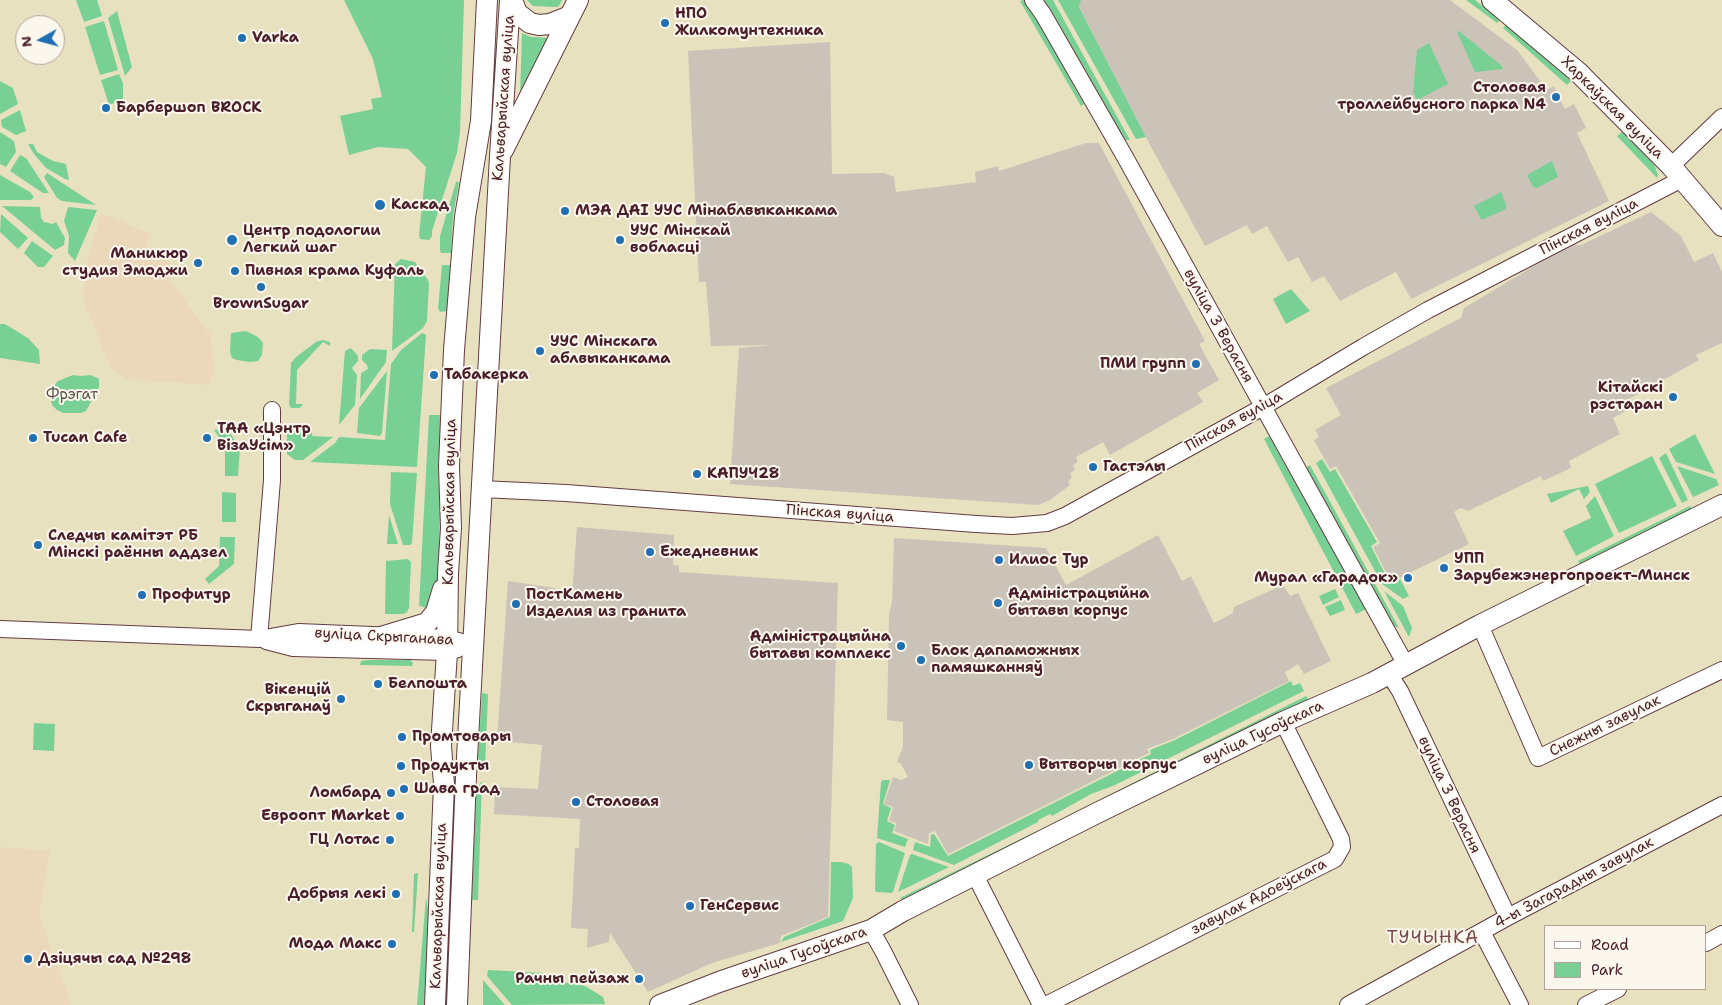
<!DOCTYPE html>
<meta charset="utf-8">
<style>
body{margin:0}
#map{position:relative;width:1722px;height:1005px;overflow:hidden;background:#e8e1bf;font-family:"Shantell Sans",sans-serif}
canvas{display:block}
.legend{position:absolute;left:1544px;top:925px;width:162px;height:65px;box-sizing:border-box;background:#fbf7ec;border:1px solid #b4a19f;margin:0;padding:6px 9px;list-style:none;font-size:15px;color:#4a1f2b}
.legend li{display:flex;align-items:center;gap:10px;height:25px}
.legend b{width:25px;border:1px solid #b4a19f}
.north{position:absolute;left:15px;top:15px;width:50px;height:50px;box-sizing:border-box;background:#fbf7ec;border:1px solid #b4a19f;border-radius:50%;rotate:263deg;font-size:14px;font-weight:700;line-height:20px;text-align:center;color:#4a1f2b}
.north::after{content:'';display:block;margin:auto;width:18px;height:22px;background:#1f6fb2;clip-path:polygon(50% 0,100% 100%,50% 72%,0 100%)}
</style>
<div id="map">
<canvas width="1722" height="1005"></canvas>
<ul class="legend">
<li><b style="height:6px;background:#fff"></b>Road</li>
<li><b style="height:14px;background:#79d095"></b>Park</li>
</ul>
<div class="north">N</div>
</div>
<script>
const g = document.querySelector('canvas').getContext('2d');
g.lineJoin = 'round';
function fillPath(path, color) {
  g.fillStyle = color;
  g.fill(path, 'evenodd');
}
function poly(rows) {
  const path = new Path2D();
  for (const r of rows) {
    path.moveTo(r[0], r[1]);
    for (let i = 2; i < r.length; i += 2) path.lineTo(r[i], r[i + 1]);
  }
  return path;
}
function strokePath(path, color, width, dash) {
  g.strokeStyle = color;
  g.lineWidth = width;
  g.lineCap = dash ? 'butt' : 'round';
  g.setLineDash(dash || []);
  g.stroke(path);
}
function drawText(font, color, halo, rows, align = 'center') {
  g.font = font + ' "Shantell Sans",sans-serif';
  g.lineWidth = 4;
  g.setLineDash([]);
  g.textBaseline = 'middle';
  g.strokeStyle = halo;
  g.fillStyle = color;
  for (const [text, x, y, turn = 0] of rows) {
    g.save();
    g.translate(x, y);
    g.rotate((+turn || 0) * Math.PI / 180);
    g.textAlign = isNaN(turn) ? turn : align;
    if (halo) g.strokeText(text, 0, 0);
    g.fillText(text, 0, 0);
    g.restore();
  }
}
fillPath(poly([
 [101,213,150,234,145,246,170,253,171,281,211,336,214,371,209,385,127,379,111,369,84,300,85,269],
 [0,847,50,851,39,914,71,1005,0,1005]
]), '#ebd8ba');
fillPath(poly([
 [1080,0,1450,0,1517,50,1547,90,1554,86,1565,109,1574,104,1586,128,1577,133,1609,201,1411,299,1396,272,1340,301,1324,276,1312,282,1298,257,1288,262,1267,226,1252,234,1247,225,1205,246,1149,143,1079,7],
 [830,42,832,174,884,173,894,177,896,192,976,182,975,172,998,166,999,171,1086,143,1099,143,1205,341,1199,344,1219,380,1197,393,1203,402,1110,455,1103,442,1076,457,1078,462,1073,465,1075,470,1070,473,1072,478,1068,481,1070,485,1050,500,1038,505,730,484,739,348,772,345,711,346,706,282,699,282,688,51],
 [1651,212,1681,236,1694,262,1713,253,1722,272,1722,343,1696,355,1699,360,1622,403,1627,410,1613,418,1620,434,1569,461,1571,468,1543,481,1541,476,1468,511,1461,508,1454,512,1469,544,1391,582,1373,547,1380,543,1336,466,1330,469,1314,440,1319,437,1315,430,1341,415,1326,388,1461,318,1464,308,1569,245,1581,245],
 [577,527,674,535,673,565,679,566,679,572,838,583,828,917,781,936,780,943,712,963,648,992,610,933,609,942,587,948,588,929,571,928,575,848,579,848,580,819,494,814,495,787,538,789,542,745,497,741,508,581,554,588,572,594],
 [1158,535,1182,581,1191,576,1214,623,1233,613,1234,607,1283,585,1290,596,1298,593,1331,661,1304,674,1298,664,1285,672,1289,681,1173,739,1147,749,1149,753,948,854,935,831,929,833,928,844,894,831,897,823,889,821,893,807,884,804,893,777,901,780,908,777,901,764,897,762,903,747,903,722,887,720,889,615,892,602,894,538,1046,548,1066,585]
]), '#cbc3b8');
fillPath(poly([
 [76,0,97,0,102,16,84,22],
 [344,0,464,0,460,132,457,153,432,231,432,236,429,240,420,239,419,235,426,167,408,149,378,147,349,155,340,116,373,109,371,99,382,97,373,59],
 [527,0,562,0,559,6,557,7,533,6],
 [1023,0,1026,0,1084,104,1081,106,1020,1],
 [1044,0,1053,0,1130,140,1126,140,1119,133],
 [1058,0,1081,0,1079,7,1146,137,1136,139],
 [1466,0,1475,0,1500,20,1497,23],
 [117,11,132,67,125,76,108,18],
 [104,21,118,70,100,75,85,27],
 [1507,23,1536,48,1571,81,1567,85,1503,28],
 [1459,31,1502,66,1503,69,1475,72,1457,32],
 [522,33,531,37,552,38,520,98],
 [1429,43,1448,84,1417,100,1413,92,1417,50],
 [119,74,123,83,123,100,109,105,101,80],
 [0,81,13,88,18,104,0,114],
 [20,110,26,131,16,135,2,127,1,120],
 [0,132,14,141,16,152,6,167,0,164],
 [1622,132,1654,164,1658,175,1657,178,1617,136],
 [28,144,33,144,37,152,53,161,66,164,69,180,65,179,46,168,34,154],
 [20,155,26,158,49,193,43,193,10,171],
 [1552,161,1558,177,1537,188,1533,187,1527,175],
 [47,173,96,205,62,201,57,198,44,177],
 [0,175,30,192,34,197,31,200,0,200],
 [456,182,459,182,453,216,451,253,441,253,440,250,440,236],
 [1501,192,1506,205,1506,209,1484,219,1481,219,1474,206],
 [2,206,40,207,41,218,44,222,53,224,56,222,65,238,64,245,55,250],
 [68,207,97,210,75,261,68,253,69,236,64,221],
 [1,214,28,238,18,249,0,232],
 [32,241,53,256,44,267,38,267,24,253],
 [401,259,415,262,428,280,429,284,427,321,423,328,392,351,395,264],
 [442,265,450,265,448,311,440,312,438,308],
 [1291,289,1310,311,1286,324,1273,299],
 [0,324,5,324,28,338,39,350,40,364,0,358],
 [246,331,258,337,263,343,262,355,258,361,250,362,237,360,232,358,230,352,231,333],
 [422,333,426,335,417,467,310,462,335,443,339,437,385,440,391,364,401,350],
 [323,340,330,342,330,346,323,342,297,370,296,404,303,404,300,408,291,408,289,405,291,363,296,357,316,342],
 [351,348,358,356,358,361,352,368,357,375,355,405,339,425,345,351],
 [370,349,387,350,386,362,360,399,361,373,368,369,367,365,362,360,362,355],
 [387,371,382,433,380,436,357,433,359,408],
 [73,375,81,376,91,375,99,379,99,387,86,411,81,413,63,413,57,410,52,405,50,396,51,389,58,381],
 [429,415,442,415,438,466,440,512,438,591,428,608,419,606],
 [292,425,310,425,312,427,312,436,333,437,303,460,295,460,287,454,287,430],
 [227,428,240,449,238,476,225,476,225,446,214,430],
 [1695,434,1715,474,1676,462,1669,449],
 [1269,436,1367,609,1356,614,1264,439],
 [1666,453,1688,500,1682,503,1659,458],
 [1652,456,1677,506,1619,533,1595,484],
 [1322,459,1330,472,1335,469,1377,542,1371,546,1390,584,1400,579,1409,596,1403,599,1382,584,1316,463],
 [1310,465,1399,628,1394,626,1305,468],
 [1677,466,1716,479,1719,485,1693,497],
 [391,472,417,473,412,543,410,545,403,545,390,504],
 [1588,486,1590,492,1584,499,1579,489,1551,503,1547,494],
 [222,492,236,493,236,522,222,522],
 [1595,496,1614,536,1576,556,1563,531,1591,518,1586,506],
 [1690,506,1692,510,1581,566,1578,561],
 [389,515,398,544,387,544],
 [220,537,235,537,234,564,209,584,205,579,219,566],
 [408,559,411,562,409,608,407,612,403,614,385,614,386,561],
 [1335,589,1339,597,1323,605,1319,596],
 [1384,591,1403,606,1412,628,1409,637],
 [1341,600,1345,610,1330,616,1325,607],
 [368,660,410,660,413,663,412,666,360,665,361,661],
 [1291,681,1293,686,1300,683,1304,691,1113,786,1091,794,1052,816,1050,814,1038,820,1038,822,954,865,913,850,915,842,930,847,931,835,934,834,948,856,1151,754,1150,750,1175,740],
 [482,693,488,694,485,767,480,765,478,757],
 [1306,696,1309,701,1116,796,1095,802],
 [34,723,55,724,54,751,33,750],
 [883,780,890,780,883,804,891,808,887,821,895,825,892,833,908,839,905,847,877,838,881,782],
 [482,781,478,900,472,900,476,789],
 [1039,830,1024,842,903,902,900,898],
 [879,842,905,853,893,892,891,893,876,892,875,889,876,844],
 [912,854,949,867,898,892,910,855],
 [831,862,841,862,849,864,852,867,853,898,843,921,781,942,784,937,830,917],
 [418,873,414,932,412,932,414,874],
 [426,897,430,924,424,1005,417,1005],
 [488,970,545,973,548,979,585,986,603,997,605,1004,512,1005,487,976],
 [483,980,505,1005,483,1005]
]), '#79d095');
const minor = poly([
 [1033,0,1043,14,1125,157,1406,665],
 [1671,166,1722,117],
 [481,489,566,493,976,524,1012,526,1047,523,1065,516,1263,407,1363,347,1428,310,1682,179],
 [1480,625,1538,758,1722,670],
 [0,629,259,639,298,632,447,638,473,645],
 [259,639,272,480,272,410],
 [266,641,293,648,447,652,458,649],
 [1389,674,1400,691,1508,917],
 [975,875,1041,1005],
 [871,930,883,951,910,1005],
 [1482,932,1520,1005],
 [1706,943,1722,934],
 [1046,1005,1335,859,1342,847,1341,839,1283,722],
 [1348,1005,1508,917,1722,805],
 [1586,1005,1618,989]
]);
const major = poly([
 [512,0,517,13,530,23,539,25,550,24,570,16],
 [1492,0,1579,73,1671,166,1722,226],
 [503,150,578,0],
 [384,636,427,623,436,612,443,589],
 [435,1005,444,784,441,746,447,652,448,573,451,528,449,466,454,350,465,217,481,121,487,0],
 [457,1005,466,776,500,156,510,0],
 [660,1005,719,982,871,930,903,911,1097,813,1283,722,1372,683,1480,625,1722,505]
]);
strokePath(minor, '#623c41', 18);
strokePath(major, '#623c41', 22);
strokePath(minor, '#fff', 16);
strokePath(major, '#fff', 20);
for (const [x, y, r, color] of [
 [665,23,5,"#1f6fb2"],
 [242,38,5,"#1f6fb2"],
 [1556,97,5,"#1f6fb2"],
 [106,108,5,"#1f6fb2"],
 [380,205,6,"#1f6fb2"],
 [565,211,5,"#1f6fb2"],
 [232,240,6,"#1f6fb2"],
 [620,240,5,"#1f6fb2"],
 [198,263,5,"#1f6fb2"],
 [235,271,5,"#1f6fb2"],
 [261,287,5,"#1f6fb2"],
 [540,351,5,"#1f6fb2"],
 [1196,364,5,"#1f6fb2"],
 [434,375,5,"#1f6fb2"],
 [1673,397,5,"#1f6fb2"],
 [33,438,5,"#1f6fb2"],
 [207,438,5,"#1f6fb2"],
 [1093,467,5,"#1f6fb2"],
 [697,474,5,"#1f6fb2"],
 [38,545,5,"#1f6fb2"],
 [650,552,5,"#1f6fb2"],
 [999,560,5,"#1f6fb2"],
 [1444,568,5,"#1f6fb2"],
 [1408,578,5,"#1f6fb2"],
 [142,595,5,"#1f6fb2"],
 [998,603,5,"#1f6fb2"],
 [516,604,5,"#1f6fb2"],
 [901,646,5,"#1f6fb2"],
 [921,660,5,"#1f6fb2"],
 [378,684,5,"#1f6fb2"],
 [341,699,5,"#1f6fb2"],
 [402,737,5,"#1f6fb2"],
 [1029,765,5,"#1f6fb2"],
 [401,766,5,"#1f6fb2"],
 [404,789,5,"#1f6fb2"],
 [391,793,5,"#1f6fb2"],
 [576,802,5,"#1f6fb2"],
 [400,816,5,"#1f6fb2"],
 [390,840,5,"#1f6fb2"],
 [396,894,5,"#1f6fb2"],
 [690,906,5,"#1f6fb2"],
 [392,944,5,"#1f6fb2"],
 [28,959,5,"#1f6fb2"],
 [639,979,5,"#1f6fb2"]
]) {
  const dot = new Path2D();
  dot.arc(x, y, r, 0, 2 * Math.PI);
  g.fillStyle = color;
  g.fill(dot);
  strokePath(dot, '#fbf7ec', 2);
}
drawText('bold 15px', '#4a1f2b', '#fbf7ec', [
 ["НПО",675,14],
 ["Жилкомунтехника",675,31],
 ["Varka",252,38],
 ["Столовая",1546,88,"right"],
 ["троллейбусного парка N4",1546,105,"right"],
 ["Барбершоп BROCK",116,108],
 ["Каскад",391,205],
 ["МЭА ДАI УУС Мінаблвыканкама",575,211],
 ["Центр подологии",243,231],
 ["Легкий шаг",243,248],
 ["УУС Мінскай",630,231],
 ["вобласці",630,248],
 ["Маникюр",188,254,"right"],
 ["студия Эмоджи",188,271,"right"],
 ["Пивная крама Куфаль",245,271],
 ["BrownSugar",261,304,"center"],
 ["УУС Мінскага",550,342],
 ["аблвыканкама",550,359],
 ["ПМИ групп",1186,364,"right"],
 ["Табакерка",444,375],
 ["Кітайскі",1663,388,"right"],
 ["рэстаран",1663,405,"right"],
 ["ТАА «Цэнтр",217,429],
 ["ВізаУсім»",217,446],
 ["Tucan Cafe",43,438],
 ["Гастэлы",1103,467],
 ["КАПУЧ28",707,474],
 ["Следчы камітэт РБ",48,536],
 ["Мінскі раённы аддзел",48,553],
 ["Ежедневник",660,552],
 ["УПП",1454,559],
 ["Зарубежэнергопроект-Минск",1454,576],
 ["Илиос Тур",1009,560],
 ["Мурал «Гарадок»",1398,578,"right"],
 ["Адміністрацыйна",1008,594],
 ["бытавы корпус",1008,611],
 ["Профитур",152,595],
 ["ПостКамень",526,595],
 ["Изделия из гранита",526,612],
 ["Адміністрацыйна",891,637,"right"],
 ["бытавы комплекс",891,654,"right"],
 ["Блок дапаможных",931,651],
 ["памяшканняў",931,668],
 ["Белпошта",388,684],
 ["Вікенцій",331,690,"right"],
 ["Скрыганаў",331,707,"right"],
 ["Промтовары",412,737],
 ["Вытворчы корпус",1039,765],
 ["Продукты",411,766],
 ["Шава град",414,789],
 ["Ломбард",381,793,"right"],
 ["Столовая",586,802],
 ["Евроопт Market",390,816,"right"],
 ["ГЦ Лотас",380,840,"right"],
 ["Добрыя лекі",386,894,"right"],
 ["ГенСервис",700,906],
 ["Мода Макс",382,944,"right"],
 ["Дзіцячы сад №298",38,959],
 ["Рачны пейзаж",629,979,"right"]
], 'left');
drawText('15px', '#4a1f2b', '#fbf7ec', [
 ["Кальварыйская вуліца",504,98,-86],
 ["Харкаўская вуліца",1612,108,45],
 ["Пінская вуліца",1589,227,-27],
 ["вуліца 3 Верасня",1218,326,61],
 ["Пінская вуліца",1234,422,-29],
 ["Кальварыйская вуліца",450,502,-89],
 ["Пінская вуліца",840,514,4],
 ["вуліца Скрыганава",384,637,3],
 ["Снежны завулак",1605,726,-26],
 ["вуліца Гусоўскага",1263,733,-25],
 ["вуліца 3 Верасня",1449,795,65],
 ["4-ы Загарадны завулак",1574,883,-28],
 ["завулак Адоеўскага",1259,897,-27],
 ["Кальварыйская вуліца",439,906,-88],
 ["вуліца Гусоўскага",804,953,-19]
]);
drawText('15px', '#58544b', '#fbf7ec', [
 ["Фрэгат",72,395]
]);
g.letterSpacing = '1px';
drawText('18px', '#77494a', '#fbf7ec', [
 ["ТУЧЫНКА",1433,938]
]);
g.letterSpacing = '0px';
</script>
